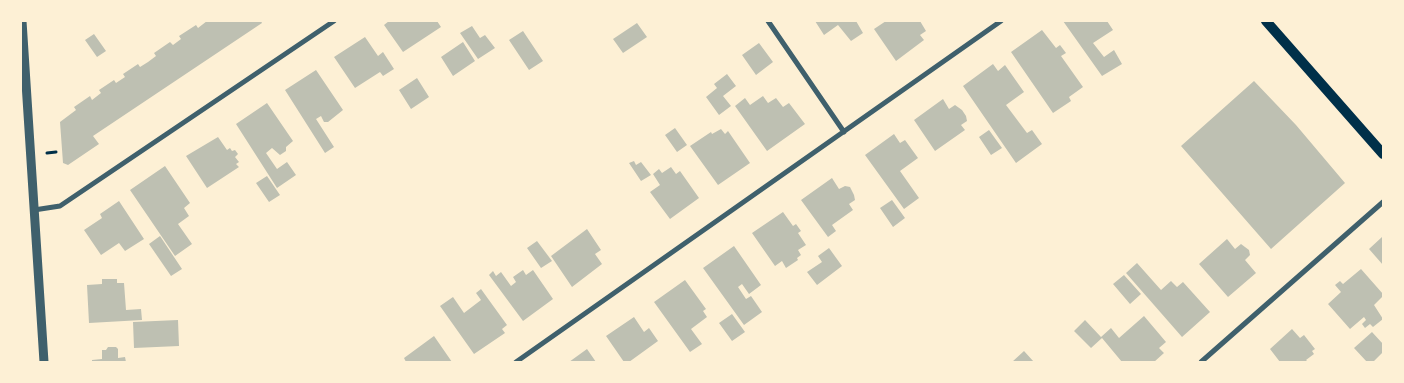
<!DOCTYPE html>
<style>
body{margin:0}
#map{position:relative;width:1404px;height:383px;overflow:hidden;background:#fdf0d5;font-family:"Work Sans",sans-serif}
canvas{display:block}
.frame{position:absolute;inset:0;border:22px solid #fdf0d5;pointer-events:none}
</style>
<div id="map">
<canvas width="1404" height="383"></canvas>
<div class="frame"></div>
</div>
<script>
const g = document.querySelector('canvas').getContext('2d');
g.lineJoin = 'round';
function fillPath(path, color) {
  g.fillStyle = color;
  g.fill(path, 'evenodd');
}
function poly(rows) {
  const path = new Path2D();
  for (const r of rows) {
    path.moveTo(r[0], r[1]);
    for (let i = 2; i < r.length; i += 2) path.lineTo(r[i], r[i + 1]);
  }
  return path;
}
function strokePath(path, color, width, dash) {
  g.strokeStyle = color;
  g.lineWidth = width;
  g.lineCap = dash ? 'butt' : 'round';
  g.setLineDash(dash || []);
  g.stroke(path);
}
fillPath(poly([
 [207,21,261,21,262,23,93,136,99,144,68,165,63,163,60,122,76,110,74,107,90,96,92,100,101,93,99,90,114,80,116,83,125,77,123,74,138,64,140,67,148,62,156,56,154,53,170,42,173,45,181,39,179,36,196,25,198,28],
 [389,21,437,21,441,27,403,52,384,25],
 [815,21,856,21,863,33,851,41,838,25,824,35],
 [886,21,920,21,926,31,920,35,924,40,896,61,874,29],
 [1063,21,1107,21,1113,30,1093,43,1104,57,1114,50,1122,64,1102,76],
 [637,23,647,37,623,53,613,39],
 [472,26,480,38,485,35,495,48,478,59,460,33],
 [1042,30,1056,48,1060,45,1066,53,1061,56,1083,87,1069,97,1071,101,1053,113,1011,52],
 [523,31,543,61,529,70,509,40],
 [94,34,106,51,97,57,85,40],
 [365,37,378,56,383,52,394,69,383,76,380,72,355,88,334,57],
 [463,42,475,61,453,76,441,57],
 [759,43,773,62,756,75,742,55],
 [993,64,998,71,1005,65,1024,92,1006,105,1027,133,1032,130,1042,144,1016,163,963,86],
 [316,70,343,110,328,122,324,122,321,116,316,119,334,147,325,153,285,90],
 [727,74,736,86,723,96,731,106,719,115,706,97,717,88,714,84],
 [417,78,429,97,411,109,399,90],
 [1254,81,1296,125,1345,183,1271,249,1181,146],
 [763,96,768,103,776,98,783,107,789,103,805,124,767,151,735,106,745,98,750,105],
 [943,99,949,109,955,105,962,110,966,116,967,121,961,125,965,130,935,151,914,120],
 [267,103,293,141,286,147,286,151,280,155,272,148,266,153,277,169,287,162,296,175,277,188,236,124],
 [675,128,687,145,677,152,665,135],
 [721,129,725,134,728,131,750,163,718,185,690,146,711,132,712,134],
 [989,130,1002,148,991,155,979,137],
 [894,134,900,143,905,140,918,158,900,171,919,198,904,209,865,155],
 [218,137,227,150,230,148,232,151,235,150,238,154,235,157,239,162,236,164,239,167,207,188,186,156],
 [634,161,636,165,641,162,651,175,641,181,629,163],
 [165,166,190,203,184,208,189,216,178,224,192,244,175,256,130,190],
 [671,167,676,174,680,171,699,198,670,219,650,192,660,185,653,174,659,169,662,173],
 [267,176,280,195,269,202,256,183],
 [832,178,839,189,845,186,850,187,854,195,855,200,849,204,853,210,832,225,836,231,828,237,801,200],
 [892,200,905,218,893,227,880,208],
 [119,201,144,239,125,251,119,243,101,255,84,230,102,218,100,214],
 [783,212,793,226,796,224,801,231,798,233,806,245,798,250,801,255,797,258,798,260,786,268,782,261,775,266,752,233],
 [587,229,601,250,595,254,602,264,572,287,551,256],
 [160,236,182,269,171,276,149,244],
 [1382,237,1383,238,1383,265,1369,249],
 [1227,239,1235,249,1241,244,1249,250,1250,255,1245,260,1256,273,1228,297,1199,264],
 [537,241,552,261,541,268,527,248],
 [734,246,761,285,749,294,742,284,738,287,746,299,751,296,762,312,744,325,703,268],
 [829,248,842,266,817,285,807,272,822,262,818,256],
 [1137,263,1161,290,1171,281,1177,287,1183,282,1210,312,1182,337,1126,273],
 [1361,269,1383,294,1383,296,1374,305,1383,319,1373,327,1370,324,1365,328,1362,324,1366,320,1364,317,1350,329,1328,304,1341,292,1335,285,1340,281,1343,284],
 [523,270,526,275,533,270,553,299,523,321,489,275,493,271,496,276,501,272,511,286,516,282,513,277],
 [1124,275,1141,294,1130,304,1113,284],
 [102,279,117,279,117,283,124,283,126,310,141,309,142,320,89,323,87,285,102,284],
 [685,280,706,309,703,311,707,317,691,329,702,344,690,352,654,302],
 [481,289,507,325,502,329,505,333,474,354,440,306,453,297,464,313,481,300,476,293],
 [732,314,745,332,732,341,719,323],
 [1144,316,1166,342,1159,348,1164,353,1154,362,1122,362,1102,338,1091,348,1074,331,1085,320,1101,337,1111,328,1119,338],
 [634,317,644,332,649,328,658,341,629,362,624,362,606,336],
 [178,320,179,346,134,348,133,322],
 [1292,329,1300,338,1304,335,1315,349,1312,351,1314,354,1306,360,1308,362,1280,362,1270,349],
 [1372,332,1383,344,1383,352,1373,362,1367,362,1354,348],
 [434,336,452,362,406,362,404,358],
 [108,347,116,347,118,349,118,358,125,357,126,362,92,362,92,360,102,359,102,350,106,350],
 [587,349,596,362,569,362],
 [1024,351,1034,362,1012,362]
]), '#bec0b2');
strokePath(poly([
 [47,153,56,152]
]), '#003049', 3);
strokePath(poly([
 [768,21,844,132],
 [34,210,60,206,334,21],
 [516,362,1001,21],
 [1201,362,1383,202]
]), '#3f606c', 5);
strokePath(poly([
 [22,21,44,362]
]), '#3f606c', 9);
strokePath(poly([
 [1266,21,1383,154]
]), '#003049', 10);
</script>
